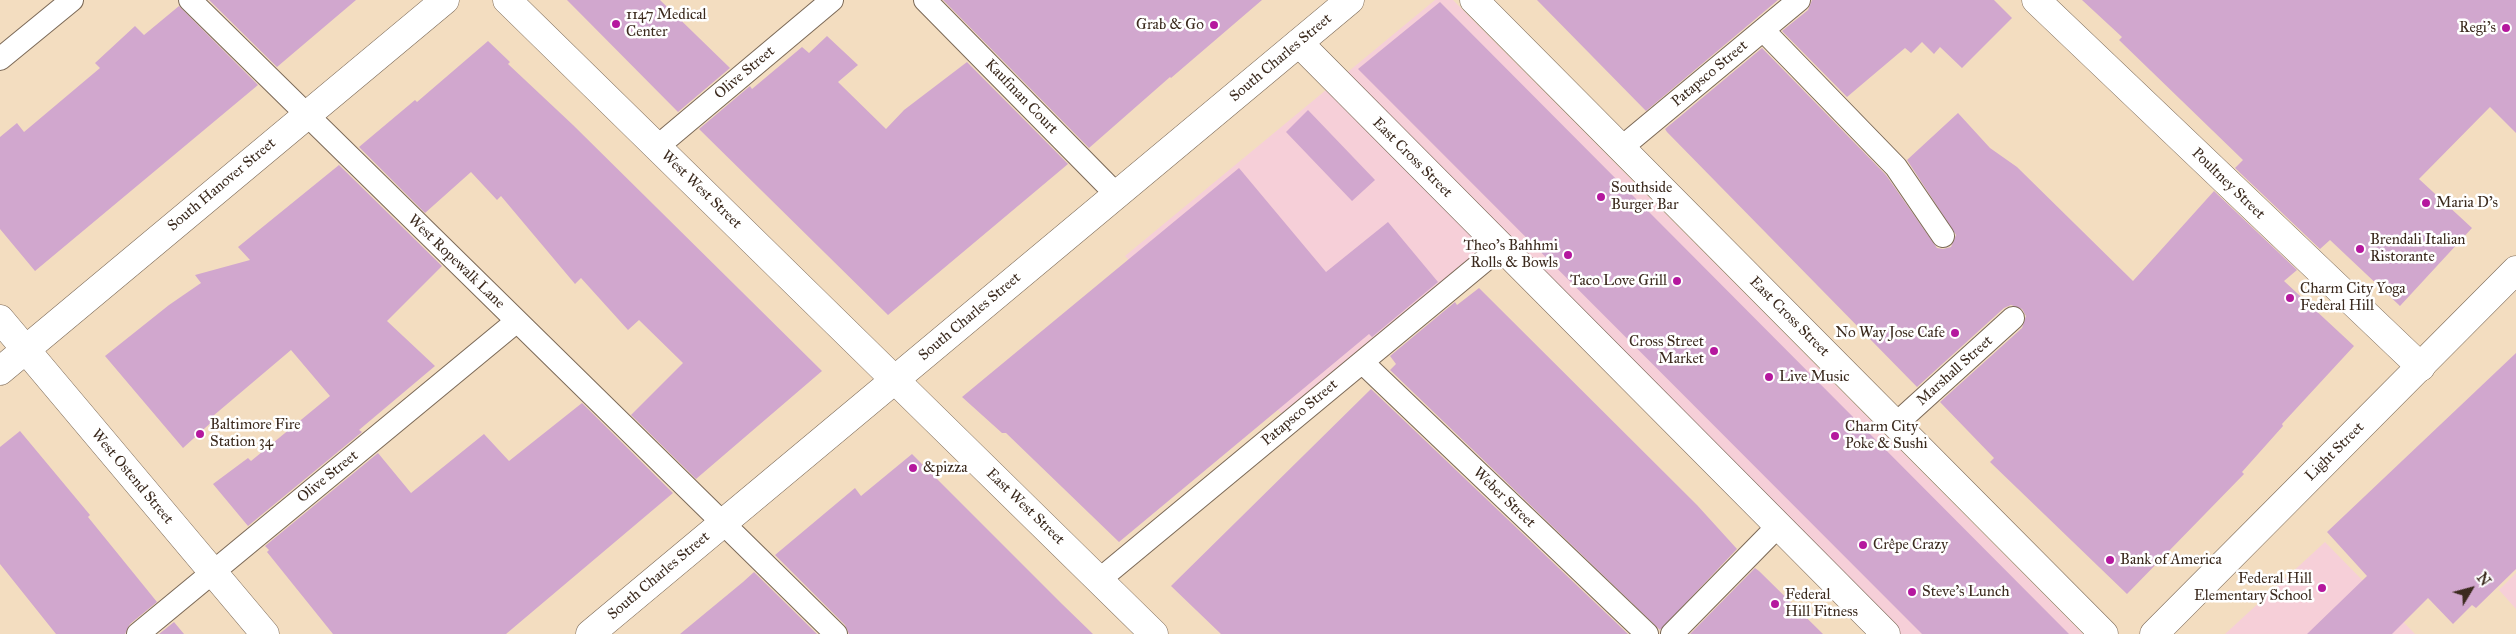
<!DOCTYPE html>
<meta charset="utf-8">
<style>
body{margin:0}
#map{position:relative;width:2516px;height:634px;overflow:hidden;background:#f3ddc0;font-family:"IM FELL Great Primer",serif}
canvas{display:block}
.north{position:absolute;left:2446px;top:564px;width:50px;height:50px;-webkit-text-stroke:4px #fff;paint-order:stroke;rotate:53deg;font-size:14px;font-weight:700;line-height:20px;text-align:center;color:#3b2a1e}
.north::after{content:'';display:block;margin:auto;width:18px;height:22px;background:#3b2a1e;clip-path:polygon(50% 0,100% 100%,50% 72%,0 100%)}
</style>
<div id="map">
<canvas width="2516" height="634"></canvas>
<div class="north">N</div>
</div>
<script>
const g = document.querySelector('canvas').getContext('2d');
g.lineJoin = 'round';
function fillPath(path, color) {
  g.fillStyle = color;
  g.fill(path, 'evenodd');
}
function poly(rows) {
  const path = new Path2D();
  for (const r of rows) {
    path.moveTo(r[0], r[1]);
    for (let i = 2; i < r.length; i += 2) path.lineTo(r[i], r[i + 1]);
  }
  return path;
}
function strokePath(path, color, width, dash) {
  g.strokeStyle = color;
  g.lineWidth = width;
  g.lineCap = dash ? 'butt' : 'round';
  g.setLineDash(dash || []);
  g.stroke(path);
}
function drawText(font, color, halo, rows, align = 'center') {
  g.font = font + ' "IM FELL Great Primer",serif';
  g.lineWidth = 5;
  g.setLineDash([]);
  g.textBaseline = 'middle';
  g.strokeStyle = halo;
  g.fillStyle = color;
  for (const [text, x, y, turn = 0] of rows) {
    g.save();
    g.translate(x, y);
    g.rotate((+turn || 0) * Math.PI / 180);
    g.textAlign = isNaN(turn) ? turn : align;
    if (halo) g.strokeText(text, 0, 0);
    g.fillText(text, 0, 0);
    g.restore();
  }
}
fillPath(poly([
 [1435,0,1453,0,2083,634,1899,634,1502,232,1283,415,1125,256],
 [2325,542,2415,634,2225,634],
 [2516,573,2516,609,2499,590]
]), '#f6cfd8');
fillPath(poly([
 [209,0,356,0,277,67],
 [567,0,660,0,730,68,678,112],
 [943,0,1262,0,1171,78,1170,77,1089,148],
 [1537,0,1778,0,1646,111],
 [1812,0,1994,0,2012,18,1962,68,1940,47,1934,54,1922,42,1911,53,1905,48,1847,97,1782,31,1808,10],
 [2082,0,2516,0,2516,133,2490,107,2419,179,2472,228,2400,306,2330,240,2320,249,2235,168,2243,160,2119,40,2122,37],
 [1440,2,2069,634,1922,634,1358,69],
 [179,6,258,85,35,271,0,229,0,137,17,123,24,132,100,68,95,63,135,26,144,35],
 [827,36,858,65,838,82,886,129,904,110,967,62,1068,164,888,315,699,129,750,86,752,89,802,47,809,53],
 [488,41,510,62,508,64,573,125,822,371,696,479,631,415,683,363,639,320,628,330,581,278,575,284,501,196,497,200,471,172,425,213,359,147,415,100,417,102],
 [1762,48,1886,175,1937,248,1943,249,1951,247,1956,235,1907,160,1958,113,1990,148,2017,167,2133,281,2214,191,2297,270,2284,281,2354,346,2282,424,2283,426,2242,472,2244,474,2127,594,1990,462,1994,458,1940,402,2022,328,2026,316,2022,309,2011,305,2004,308,1917,387,1667,132,1665,129],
 [1308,110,1375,180,1352,201,1286,132],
 [339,165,442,266,387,321,435,366,359,430,362,432,248,526,213,484,248,458,251,461,330,396,291,350,213,416,215,419,183,448,105,356,169,305,201,283,195,275,250,260,238,247],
 [1239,168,1326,272,1388,222,1438,282,1372,337,1369,334,1119,542,1006,433,1002,433,962,397],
 [1479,288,1697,505,1737,549,1660,630,1390,370,1396,364,1390,356,1455,302,1457,305],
 [2516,353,2516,569,2476,608,2472,605,2453,624,2428,598,2392,634,2307,634,2367,576,2327,532],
 [1371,389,1628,634,1221,634,1171,586],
 [582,403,673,493,506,634,333,634,267,552,269,550,265,546,378,453,411,493,484,434,509,461],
 [20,431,90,515,88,517,157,602,130,624,125,634,56,634,0,564,0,447],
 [912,454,1062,604,1093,634,849,634,845,625,775,555,855,488,861,496],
 [1755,568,1759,571,1823,634,1690,634],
 [754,572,817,634,680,634,743,582],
 [174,622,184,634,159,634]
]), '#d1a7ce');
const lane = poly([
 [190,0,836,634],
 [925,0,1117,195],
 [1763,30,1896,167,1943,236],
 [0,59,72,0],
 [657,147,832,0],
 [1621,148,1799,0],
 [1362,362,1647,634],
 [1896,424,2013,318],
 [1099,580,1501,247],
 [138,634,517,321],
 [1672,634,1778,526]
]);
const street = poly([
 [507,0,895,380],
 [1474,0,2104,634],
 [2036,0,2421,367],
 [1299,43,1886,634],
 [0,319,265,634]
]);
const secondary = poly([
 [0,371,445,0],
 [895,380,1154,634],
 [590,634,1350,0],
 [2154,634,2516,270]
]);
strokePath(lane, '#7b6957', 24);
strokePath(street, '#7b6957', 29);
strokePath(secondary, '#7b6957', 29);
strokePath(lane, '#fff', 22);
strokePath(street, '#fff', 28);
strokePath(secondary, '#fff', 28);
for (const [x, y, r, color] of [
 [616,24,5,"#b5179e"],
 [1214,25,5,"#b5179e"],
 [2506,28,5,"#b5179e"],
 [1601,197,5,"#b5179e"],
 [2426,203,5,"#b5179e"],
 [2360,249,5,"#b5179e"],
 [1568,255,5,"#b5179e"],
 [1677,281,5,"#b5179e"],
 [2290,298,5,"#b5179e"],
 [1955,333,5,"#b5179e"],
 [1714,351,5,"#b5179e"],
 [1769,377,5,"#b5179e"],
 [200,434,5,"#b5179e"],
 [1835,436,5,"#b5179e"],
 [913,468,5,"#b5179e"],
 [1863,545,5,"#b5179e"],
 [2110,560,5,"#b5179e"],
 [2322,588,5,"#b5179e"],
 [1912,592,5,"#b5179e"],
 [1775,604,5,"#b5179e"]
]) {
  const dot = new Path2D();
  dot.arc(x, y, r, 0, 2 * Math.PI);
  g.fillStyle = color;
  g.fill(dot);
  strokePath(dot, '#fff', 2);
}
drawText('15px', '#3b2a1e', '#fff', [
 ["1147 Medical",626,15],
 ["Center",626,32],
 ["Grab & Go",1204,25,"right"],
 ["Regi's",2496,28,"right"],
 ["Southside",1611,188],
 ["Burger Bar",1611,205],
 ["Maria D's",2436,203],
 ["Brendali Italian",2370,240],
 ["Ristorante",2370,257],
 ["Theo’s Bahhmi",1558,246,"right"],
 ["Rolls & Bowls",1558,263,"right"],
 ["Taco Love Grill",1667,281,"right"],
 ["Charm City Yoga",2300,289],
 ["Federal Hill",2300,306],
 ["No Way Jose Cafe",1945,333,"right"],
 ["Cross Street",1704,342,"right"],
 ["Market",1704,359,"right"],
 ["Live Music",1779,377],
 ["Baltimore Fire",210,425],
 ["Station 34",210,442],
 ["Charm City",1845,427],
 ["Poke & Sushi",1845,444],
 ["&pizza",923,468],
 ["Crêpe Crazy",1873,545],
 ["Bank of America",2120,560],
 ["Federal Hill",2312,579,"right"],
 ["Elementary School",2312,596,"right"],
 ["Steve's Lunch",1922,592],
 ["Federal",1785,595],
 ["Hill Fitness",1785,612]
], 'left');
drawText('15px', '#3b2a1e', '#fff', [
 ["South Charles Street",1281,58,-40],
 ["Olive Street",745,73,-40],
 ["Patapsco Street",1710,74,-40],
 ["Kaufman Court",1021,97,46],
 ["East Cross Street",1412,158,45],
 ["Poultney Street",2228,184,44],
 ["South Hanover Street",222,185,-40],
 ["West West Street",701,190,44],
 ["West Ropewalk Lane",456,262,44],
 ["South Charles Street",970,317,-40],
 ["East Cross Street",1789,317,45],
 ["Marshall Street",1955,371,-42],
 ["Patapsco Street",1300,413,-40],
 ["Light Street",2335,452,-45],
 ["West Ostend Street",132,477,50],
 ["Olive Street",328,477,-39],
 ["Weber Street",1504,498,44],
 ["East West Street",1025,507,44],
 ["South Charles Street",659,576,-40]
]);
</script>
